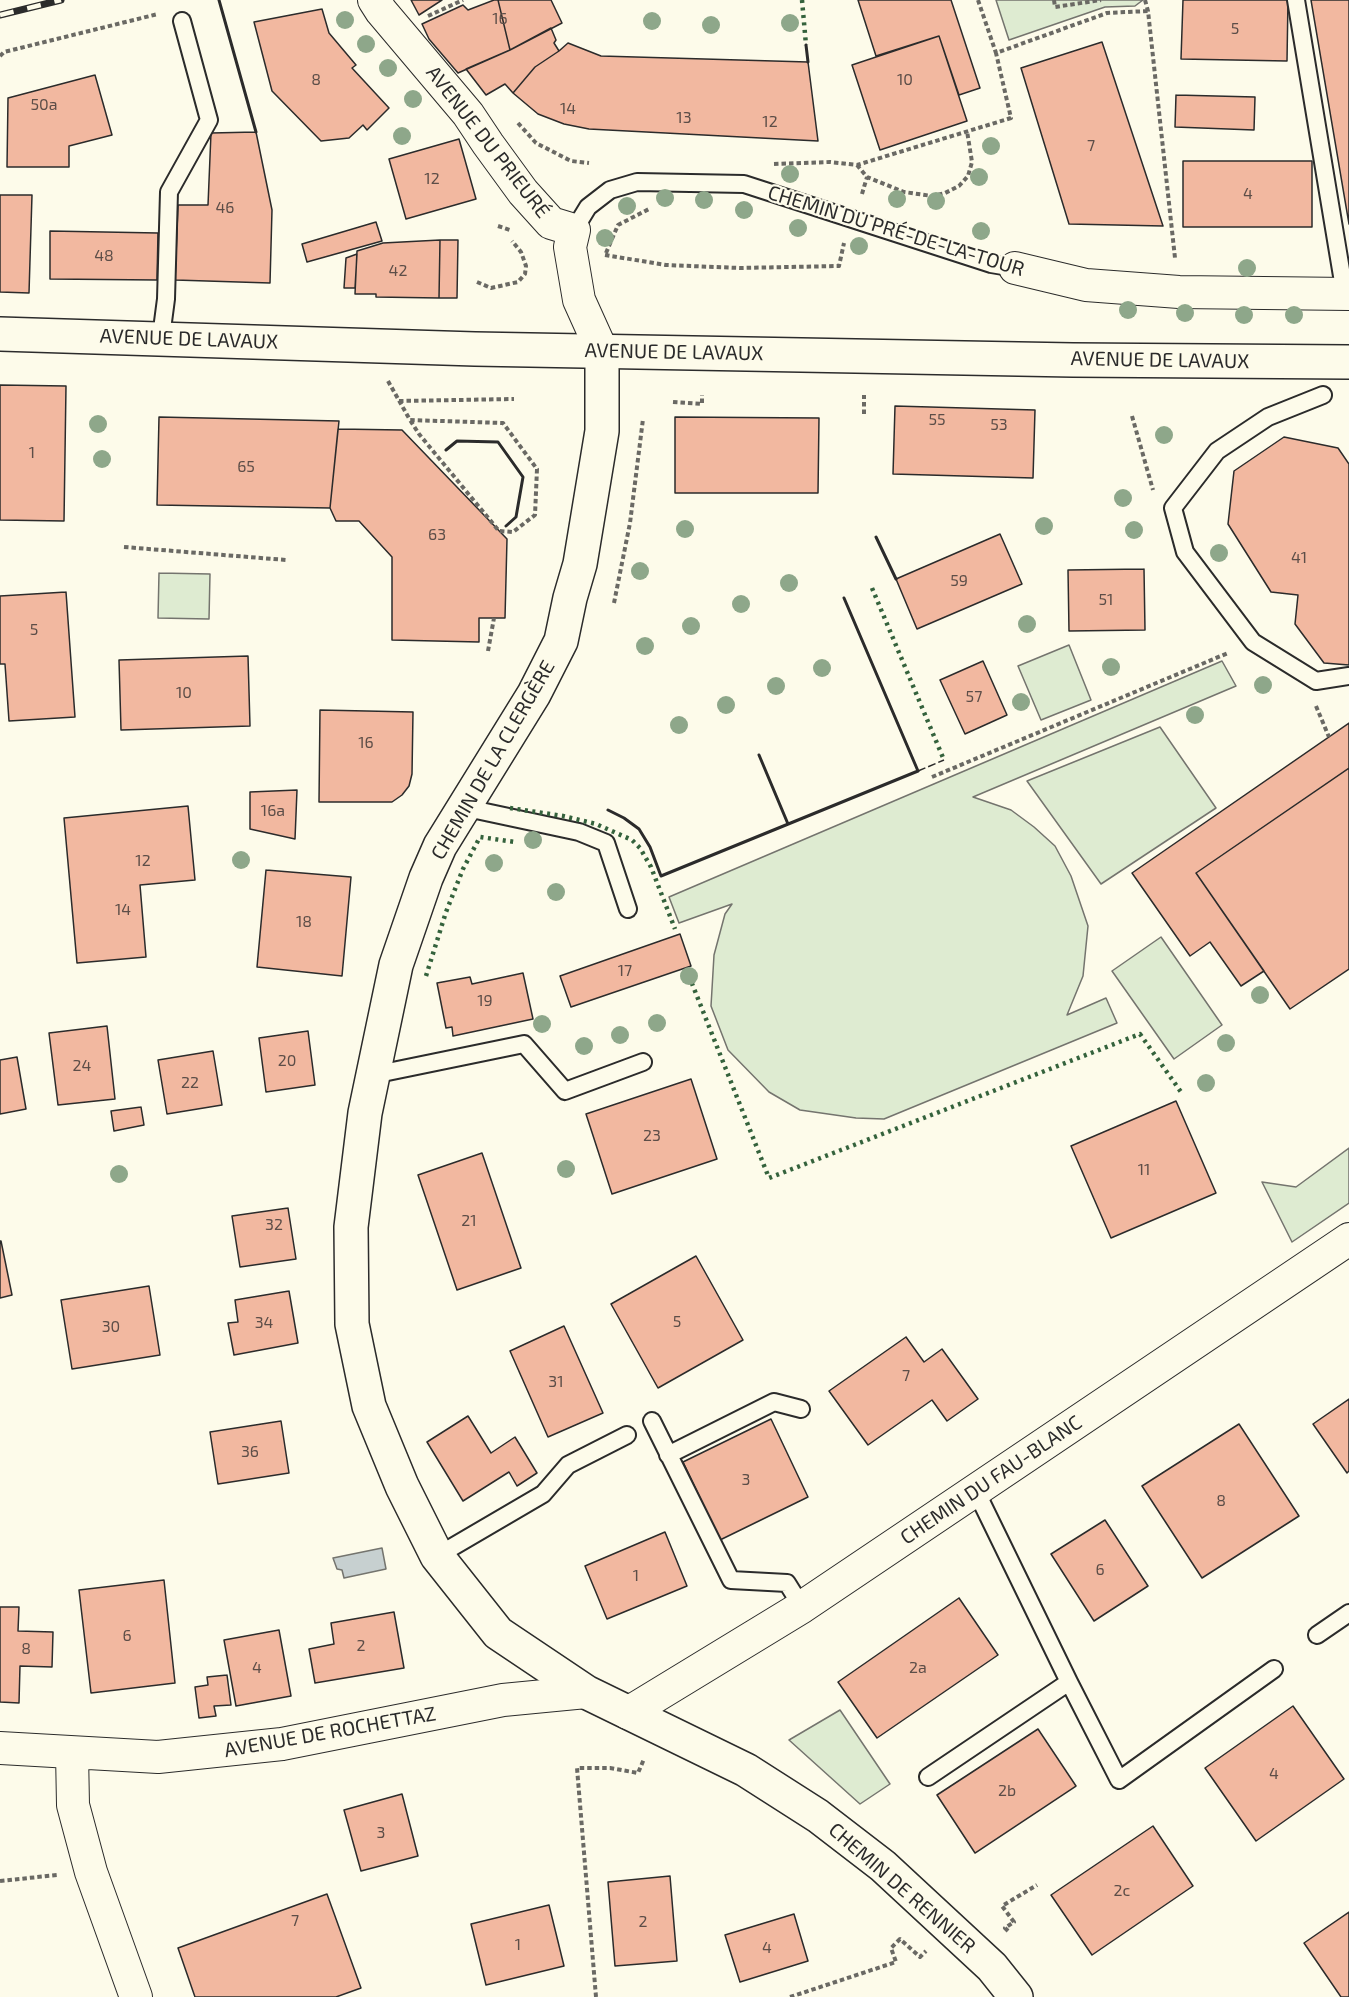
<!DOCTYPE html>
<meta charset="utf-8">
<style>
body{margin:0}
canvas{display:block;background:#fdfbea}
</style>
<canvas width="1349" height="1997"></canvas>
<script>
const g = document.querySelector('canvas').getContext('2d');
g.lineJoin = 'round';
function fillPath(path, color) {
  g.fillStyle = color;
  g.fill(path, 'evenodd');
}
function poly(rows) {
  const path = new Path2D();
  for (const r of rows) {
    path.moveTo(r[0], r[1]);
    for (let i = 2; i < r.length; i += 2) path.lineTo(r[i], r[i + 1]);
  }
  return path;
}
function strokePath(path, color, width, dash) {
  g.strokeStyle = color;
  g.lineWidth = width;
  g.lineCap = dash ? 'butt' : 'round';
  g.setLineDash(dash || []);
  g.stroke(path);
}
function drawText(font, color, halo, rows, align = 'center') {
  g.font = font + ' "Exo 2",sans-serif';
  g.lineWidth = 4.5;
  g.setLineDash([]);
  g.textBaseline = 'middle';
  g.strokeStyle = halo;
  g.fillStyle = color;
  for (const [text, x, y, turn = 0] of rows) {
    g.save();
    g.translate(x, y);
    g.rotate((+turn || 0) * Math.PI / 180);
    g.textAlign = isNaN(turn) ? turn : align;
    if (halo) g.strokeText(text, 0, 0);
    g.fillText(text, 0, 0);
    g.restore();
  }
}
const green = poly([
 [996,0,1143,0,1135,6,1105,7,1009,40,996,0],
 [159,573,210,574,209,619,158,618,159,573],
 [1069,645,1091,700,1041,720,1018,666,1069,645],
 [1222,661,1236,686,973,797,1011,810,1034,827,1055,846,1071,876,1088,926,1083,976,1067,1015,1106,998,1117,1023,884,1119,856,1118,800,1110,769,1092,728,1050,711,1006,714,955,725,914,732,904,679,923,669,897,1222,661],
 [1160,727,1216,808,1101,884,1027,781,1160,727],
 [1161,937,1222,1025,1174,1059,1112,971,1161,937],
 [1349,1148,1349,1203,1292,1242,1262,1182,1296,1187,1349,1148],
 [840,1710,890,1784,860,1804,789,1740,840,1710]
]);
fillPath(green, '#deebd1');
strokePath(green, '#74746e', 1.5);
const water = poly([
 [382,1548,386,1569,344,1578,342,1570,337,1569,333,1558,382,1548]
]);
fillPath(water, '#c7d0d0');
strokePath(water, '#74746e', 1.5);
const building = poly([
 [411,0,442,0,419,15,411,0],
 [494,0,498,0,510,50,458,73,429,39,422,24,463,5,468,10,494,0],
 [498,0,551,0,562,23,510,50,498,0],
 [858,0,951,0,980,88,959,95,939,36,876,56,858,0],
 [1183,0,1288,0,1287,61,1181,59,1183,0],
 [1311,0,1349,0,1349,224,1311,0],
 [322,9,329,33,356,65,352,68,389,108,367,130,363,125,349,138,321,141,272,91,254,22,322,9],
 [551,28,556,40,554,43,559,51,535,67,513,93,505,84,486,95,466,69,510,50,551,28],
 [939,36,967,121,880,150,852,65,939,36],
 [1102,42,1163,226,1069,224,1021,68,1102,42],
 [568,43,601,56,808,62,818,141,589,129,564,124,538,114,513,93,535,67,559,51,568,43],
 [95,75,112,135,69,146,69,167,7,167,8,98,95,75],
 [1176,95,1255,97,1254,130,1175,127,1176,95],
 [256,132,272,210,270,283,175,280,178,205,208,205,211,133,256,132],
 [459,139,476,199,406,219,389,159,459,139],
 [1183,161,1312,161,1312,227,1183,227,1183,161],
 [0,195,32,195,29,293,0,292,0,195],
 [376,222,382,241,307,262,302,244,376,222],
 [50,231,158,233,157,280,50,279,50,231],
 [440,240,458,240,457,298,439,298,440,240],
 [440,240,439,298,376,297,376,294,355,294,357,251,383,243,440,240],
 [357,254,355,288,344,288,346,258,357,254],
 [0,385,66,386,64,521,0,520,0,385],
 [895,406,1035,410,1033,478,893,474,895,406],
 [159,417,339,421,330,508,157,505,159,417],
 [675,417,819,418,818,493,675,493,675,417],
 [338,429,402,430,507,539,505,618,479,618,479,642,392,640,392,557,359,521,336,521,330,508,338,429],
 [1284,437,1338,448,1349,464,1349,665,1324,663,1295,624,1298,595,1271,592,1228,524,1234,471,1284,437],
 [1000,534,1022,584,917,629,896,579,1000,534],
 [1144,569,1145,630,1069,631,1068,570,1144,569],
 [66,592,75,717,9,721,5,664,0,664,0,596,66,592],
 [248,656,250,726,121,730,119,660,248,656],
 [983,661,1007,715,965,734,940,680,983,661],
 [320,710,413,712,412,774,409,786,402,795,392,802,319,802,320,710],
 [1349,723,1349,768,1196,873,1264,971,1241,986,1210,942,1190,956,1132,873,1349,723],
 [1349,768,1349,969,1290,1009,1196,873,1349,768],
 [297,790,295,839,250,829,250,792,297,790],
 [188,806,195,880,140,885,146,957,77,963,64,818,188,806],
 [266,870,351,877,342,976,257,967,266,870],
 [680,934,691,966,571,1007,560,976,680,934],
 [523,973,533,1019,453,1036,452,1027,446,1028,437,983,470,977,472,984,523,973],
 [107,1026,115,1099,58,1105,49,1033,107,1026],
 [308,1031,315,1085,266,1092,259,1038,308,1031],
 [213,1051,222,1105,167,1114,158,1060,213,1051],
 [17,1057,26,1109,0,1114,0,1060,17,1057],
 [691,1079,717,1159,612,1194,586,1114,691,1079],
 [1176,1101,1216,1193,1111,1238,1071,1146,1176,1101],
 [141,1107,144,1125,114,1131,111,1111,141,1107],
 [482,1153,521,1268,457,1290,418,1175,482,1153],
 [288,1208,296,1259,240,1267,232,1216,288,1208],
 [0,1241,1,1241,12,1295,0,1298,0,1241],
 [696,1256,743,1340,658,1388,611,1304,696,1256],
 [149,1286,160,1355,72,1369,61,1300,149,1286],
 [289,1291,298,1343,234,1355,228,1323,238,1322,235,1300,289,1291],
 [564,1326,603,1413,548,1437,510,1351,564,1326],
 [906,1337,924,1362,942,1349,978,1399,947,1421,932,1400,868,1445,829,1391,906,1337],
 [1349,1399,1349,1471,1347,1473,1313,1424,1349,1399],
 [468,1416,491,1453,515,1437,537,1473,517,1486,509,1472,463,1501,427,1442,468,1416],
 [771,1419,808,1497,720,1540,683,1462,771,1419],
 [281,1421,289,1473,218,1484,210,1432,281,1421],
 [1239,1424,1299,1516,1202,1578,1142,1486,1239,1424],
 [1105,1520,1148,1586,1094,1621,1051,1554,1105,1520],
 [665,1532,687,1586,607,1619,585,1566,665,1532],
 [164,1580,175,1683,91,1693,79,1590,164,1580],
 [959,1598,998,1655,877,1738,838,1682,959,1598],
 [0,1607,19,1607,18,1631,53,1632,52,1667,20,1666,19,1703,0,1702,0,1607],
 [394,1612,404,1668,315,1683,309,1649,334,1644,331,1623,394,1612],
 [279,1630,291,1696,236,1706,224,1640,279,1630],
 [227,1675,231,1705,214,1706,216,1716,199,1718,195,1687,208,1685,207,1677,227,1675],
 [1293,1706,1344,1779,1256,1841,1205,1768,1293,1706],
 [1038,1729,1076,1786,975,1853,937,1795,1038,1729],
 [402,1794,418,1856,361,1871,344,1810,402,1794],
 [1153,1826,1193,1886,1092,1955,1051,1895,1153,1826],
 [670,1876,677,1961,615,1966,608,1882,670,1876],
 [327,1894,361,1988,336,1997,195,1997,178,1948,327,1894],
 [549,1905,564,1966,486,1985,471,1924,549,1905],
 [1349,1912,1349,1997,1341,1997,1304,1943,1349,1912],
 [794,1914,808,1961,740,1982,725,1935,794,1914]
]);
fillPath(building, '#f2b8a0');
strokePath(building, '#2b2b2b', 1.5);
const lane = poly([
 [1296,0,1345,294],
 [574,230,588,207,610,190,637,182,744,184,991,264,1015,268],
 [161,337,166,299,169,192,209,120,182,21],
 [1323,395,1268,417,1217,451,1173,508,1185,552,1253,642,1316,681,1349,676],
 [462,807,579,832,606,843,628,909],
 [373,1075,524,1044,565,1091,643,1062],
 [652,1421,731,1580,787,1583,802,1607],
 [668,1455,774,1402,801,1409],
 [976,1491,1069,1682,1119,1780,1274,1669],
 [437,1556,543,1494,568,1465,627,1435],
 [1317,1635,1349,1613],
 [928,1777,1069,1682]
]);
const street = poly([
 [374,0,381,11,468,114,488,144,523,192,551,223,574,230,570,247,579,300,602,351],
 [1015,268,1086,285,1179,292,1349,294],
 [628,1713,802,1607,1349,1239],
 [0,1748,158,1757,282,1744,503,1700,586,1692],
 [72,1753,73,1805,91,1872,136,1997]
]);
const secondary = poly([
 [602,351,602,431,580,564,570,598,561,641,534,694,440,846,426,878,396,965,365,1113,351,1227,352,1324,369,1406,402,1486,437,1556,498,1633,586,1692,746,1770,818,1816,883,1866,992,1967,1016,1997]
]);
const primary = poly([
 [0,334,475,349,1073,360,1349,362]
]);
strokePath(lane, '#2b2b2b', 20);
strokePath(street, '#2b2b2b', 34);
strokePath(secondary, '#2b2b2b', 36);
strokePath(primary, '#2b2b2b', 36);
strokePath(poly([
 [978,0,996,53],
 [1054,0,1055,7,1101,0],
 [1145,0,1148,11,1175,258],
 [428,16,463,0],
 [0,56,4,52,158,14],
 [518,123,536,143,571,161,589,163],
 [774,164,830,162,857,165,1011,118,996,53,1107,13,1148,11],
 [857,165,867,177,904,192,932,196,945,193,959,186,968,176,972,162,967,131],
 [862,194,867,177],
 [498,226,510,230],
 [606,253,618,225,649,209],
 [605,255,666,265,740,268,839,266,844,243],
 [477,282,491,288,518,282,525,274,526,266,521,252,512,241],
 [388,381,410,420,503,423,537,469,535,515,513,532,499,531,419,434,410,420],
 [399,401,514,399],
 [673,402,702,404,702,395],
 [864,414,864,395],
 [1132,416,1153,490],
 [124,547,286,560],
 [614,603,630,523,643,419],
 [488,651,494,618],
 [1316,706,1329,737],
 [932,777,1228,653],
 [0,1881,57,1875],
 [1008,1931,1005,1928,1014,1922,1002,1906,1037,1885],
 [596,1997,577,1768,610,1768,638,1773,644,1759],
 [790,1997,896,1962,891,1948,900,1939,920,1957,926,1951]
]), '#6a6964', 4, [4.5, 3]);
strokePath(lane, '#fdfbea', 16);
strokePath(street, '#fdfbea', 32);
strokePath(secondary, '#fdfbea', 33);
strokePath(primary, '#fdfbea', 33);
const rail = poly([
 [0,15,61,0]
]);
strokePath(rail, '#2b2b2b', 7);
strokePath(rail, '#fdfbea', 4.5, [14]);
strokePath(poly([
 [802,0,806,45],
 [872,588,944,760],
 [510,808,563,816,596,824,632,840,640,848,651,867,675,929],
 [426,976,446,912,463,869,480,837,515,842],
 [689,976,769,1178,1140,1034,1181,1092]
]), '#34623c', 4.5, [3, 4.5]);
strokePath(poly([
 [918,771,944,760]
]), '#2b2b2b', 1.5, [8, 3]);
strokePath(poly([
 [219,0,256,132],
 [806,45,808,62],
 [446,450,457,441,498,442,523,477,516,517,506,526],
 [876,537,896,579],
 [759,755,788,824],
 [608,810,624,818,639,829,650,847,661,876,918,771,844,598]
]), '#2b2b2b', 3);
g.fillStyle = '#8ea78a';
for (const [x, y] of [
 [345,20],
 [652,21],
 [790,23],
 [711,25],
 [366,44],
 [388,68],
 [413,99],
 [402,136],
 [991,146],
 [790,174],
 [979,177],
 [665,198],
 [897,199],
 [704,200],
 [936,201],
 [627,206],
 [744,210],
 [798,228],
 [981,231],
 [605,238],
 [859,246],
 [1247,268],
 [1128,310],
 [1185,313],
 [1244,315],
 [1294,315],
 [98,424],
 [1164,435],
 [102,459],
 [1123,498],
 [1044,526],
 [685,529],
 [1134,530],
 [1219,553],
 [640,571],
 [789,583],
 [741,604],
 [1027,624],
 [691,626],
 [645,646],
 [1111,667],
 [822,668],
 [1263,685],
 [776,686],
 [1021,702],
 [726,705],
 [1195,715],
 [679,725],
 [533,840],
 [241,860],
 [494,863],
 [556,892],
 [689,976],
 [1260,995],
 [657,1023],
 [542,1024],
 [620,1035],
 [1226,1043],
 [584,1046],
 [1206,1083],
 [566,1169],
 [119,1174]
]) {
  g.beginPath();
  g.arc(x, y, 9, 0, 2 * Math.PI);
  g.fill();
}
drawText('16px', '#5d4e48', null, [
 ["16",500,19],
 ["5",1235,29],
 ["8",316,80],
 ["10",905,80],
 ["50a",44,105],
 ["14",568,109],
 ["13",684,118],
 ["12",770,122],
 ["7",1091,146],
 ["12",432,179],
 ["4",1248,194],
 ["46",225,208],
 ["48",104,256],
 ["42",398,271],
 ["55",937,420],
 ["53",999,425],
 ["1",32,453],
 ["65",246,467],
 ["63",437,535],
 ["41",1299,558],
 ["59",959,581],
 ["51",1106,600],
 ["5",34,630],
 ["10",184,693],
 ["57",974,697],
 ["16",366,743],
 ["16a",273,811],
 ["12",143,861],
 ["14",123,910],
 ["18",304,922],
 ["17",625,971],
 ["19",485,1001],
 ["20",287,1061],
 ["24",82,1066],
 ["22",190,1083],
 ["23",652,1136],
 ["11",1144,1170],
 ["21",469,1221],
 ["32",274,1225],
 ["5",677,1322],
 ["34",264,1323],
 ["30",111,1327],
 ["7",906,1376],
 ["31",556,1382],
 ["36",250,1452],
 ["3",746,1480],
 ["8",1221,1501],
 ["6",1100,1570],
 ["1",636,1576],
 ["6",127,1636],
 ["2",361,1646],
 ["8",26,1649],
 ["4",257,1668],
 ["2a",918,1668],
 ["4",1274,1774],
 ["2b",1007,1791],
 ["3",381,1833],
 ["2c",1122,1891],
 ["7",295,1921],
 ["2",643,1922],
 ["1",518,1945],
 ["4",767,1948]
]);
drawText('20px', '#2b2b2b', '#fdfbea', [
 ["AVENUE DU PRIEURÉ",488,142,52],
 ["CHEMIN DU PRÉ-DE-LA-TOUR",896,231,17],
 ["AVENUE DE LAVAUX",189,339,2],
 ["AVENUE DE LAVAUX",674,352,1],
 ["AVENUE DE LAVAUX",1160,360,1],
 ["CHEMIN DE LA CLERGÈRE",493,760,-60],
 ["CHEMIN DU FAU-BLANC",991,1480,-34],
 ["AVENUE DE ROCHETTAZ",330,1732,-10],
 ["CHEMIN DE RENNIER",902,1888,41]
]);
</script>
